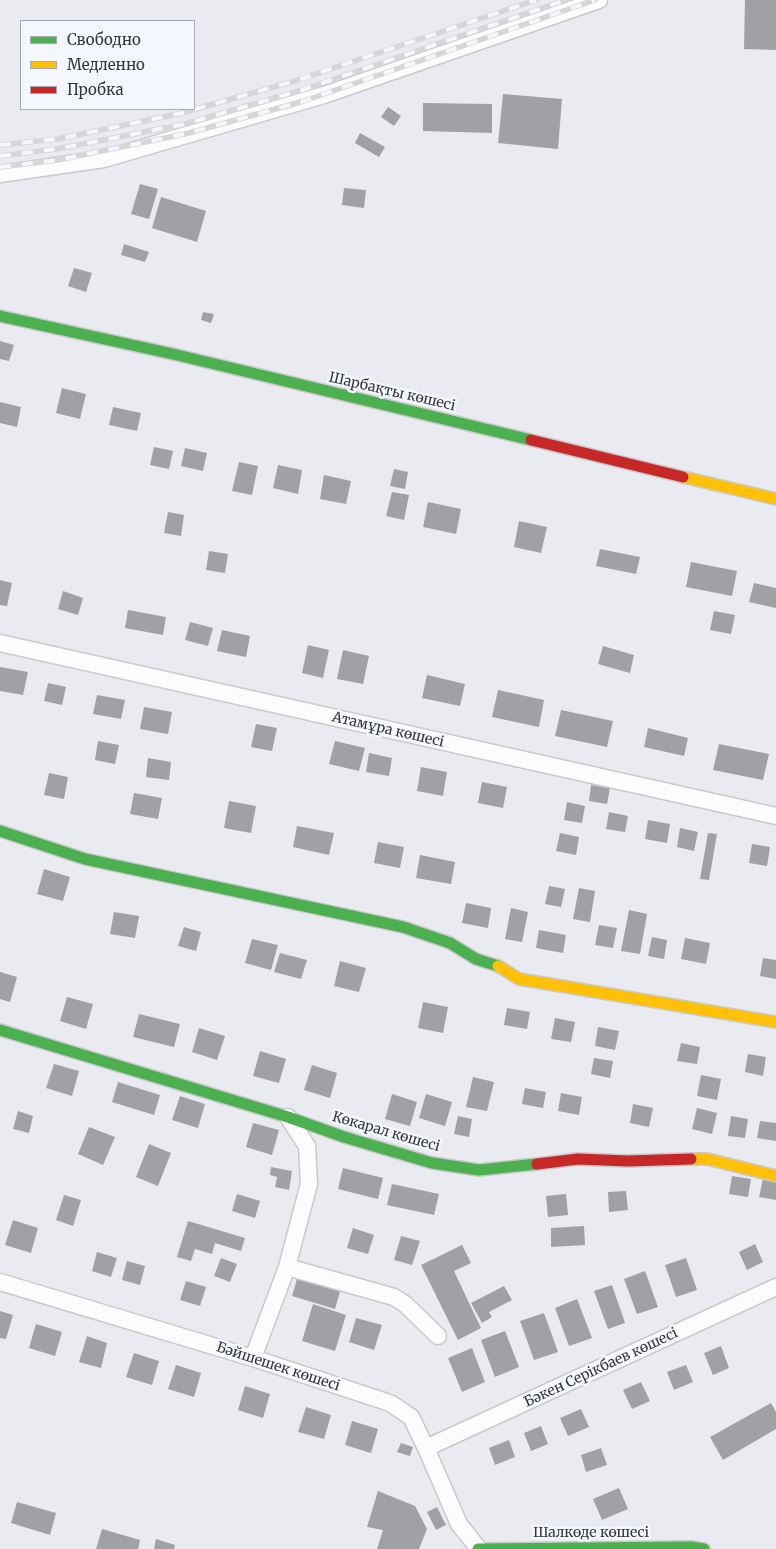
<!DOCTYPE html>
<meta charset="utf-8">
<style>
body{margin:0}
#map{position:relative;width:776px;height:1549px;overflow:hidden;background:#eaebf0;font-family:Merriweather,serif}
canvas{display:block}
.legend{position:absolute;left:20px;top:20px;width:175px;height:90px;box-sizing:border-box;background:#f5f7fe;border:1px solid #a9aab0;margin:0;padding:6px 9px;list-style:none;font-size:15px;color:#36373b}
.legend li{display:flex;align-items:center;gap:10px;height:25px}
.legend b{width:25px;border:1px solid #a9aab0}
</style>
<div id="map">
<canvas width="776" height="1549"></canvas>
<ul class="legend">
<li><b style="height:6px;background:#4caf50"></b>Свободно</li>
<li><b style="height:6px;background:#ffc107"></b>Медленно</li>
<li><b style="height:6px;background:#c62828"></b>Пробка</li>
</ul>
</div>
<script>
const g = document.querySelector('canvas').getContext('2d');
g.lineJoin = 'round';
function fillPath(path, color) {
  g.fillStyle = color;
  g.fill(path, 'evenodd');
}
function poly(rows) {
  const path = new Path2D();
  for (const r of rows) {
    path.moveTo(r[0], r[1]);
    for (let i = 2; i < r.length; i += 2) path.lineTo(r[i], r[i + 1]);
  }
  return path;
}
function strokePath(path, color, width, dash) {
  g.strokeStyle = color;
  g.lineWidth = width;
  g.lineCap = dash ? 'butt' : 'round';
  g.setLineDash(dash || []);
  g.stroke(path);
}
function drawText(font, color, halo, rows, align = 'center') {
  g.font = font + ' Merriweather,serif';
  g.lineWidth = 5;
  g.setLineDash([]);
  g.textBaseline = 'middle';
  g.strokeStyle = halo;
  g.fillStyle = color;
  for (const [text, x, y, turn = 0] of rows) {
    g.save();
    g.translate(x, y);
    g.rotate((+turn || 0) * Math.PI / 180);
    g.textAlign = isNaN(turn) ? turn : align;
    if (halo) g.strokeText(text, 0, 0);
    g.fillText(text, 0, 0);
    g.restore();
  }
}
fillPath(poly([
 [745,0,776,0,776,50,744,49],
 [503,94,562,99,558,149,498,143],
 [423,103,492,104,492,133,423,131],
 [388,107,401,116,394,126,381,117],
 [360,133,385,147,379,157,355,143],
 [140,184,158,189,149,219,131,214],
 [344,188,366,190,364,208,342,205],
 [161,197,206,211,197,242,152,228],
 [124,244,149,252,145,262,121,255],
 [74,268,92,273,86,292,68,286],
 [203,312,214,314,211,323,201,320],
 [0,341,14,345,9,361,0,359],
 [62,388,86,394,80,419,56,413],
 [0,402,21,407,17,427,0,423],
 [113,407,141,413,137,431,109,425],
 [154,447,173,451,169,469,150,465],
 [185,448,207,453,203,471,181,466],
 [239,462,258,466,252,495,232,491],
 [278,465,302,470,298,494,273,488],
 [394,469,408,472,405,489,390,486],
 [324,475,351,481,346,504,320,499],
 [392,492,409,495,404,520,386,516],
 [428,502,461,509,456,534,423,527],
 [168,512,184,515,181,536,164,533],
 [519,521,547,527,541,553,514,547],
 [600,549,640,557,636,574,596,566],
 [209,551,228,554,225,573,206,570],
 [691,562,737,571,732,596,686,587],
 [0,580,12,583,7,606,0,605],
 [754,583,776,588,776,608,749,602],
 [63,591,83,598,78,615,58,609],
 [128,610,166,617,163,635,125,628],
 [714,611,735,615,731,634,710,630],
 [190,622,213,628,208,646,185,640],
 [222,630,250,636,246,657,217,651],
 [308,645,329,650,323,678,302,673],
 [603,646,634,655,630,673,598,664],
 [343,650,369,656,363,684,337,679],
 [0,667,28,672,23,695,0,691],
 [427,675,465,684,460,706,422,698],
 [48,683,66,687,62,705,44,701],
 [498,690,544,700,539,727,492,717],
 [97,695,125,700,121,719,93,714],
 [144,707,172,712,168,734,140,729],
 [561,710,613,721,607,747,555,736],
 [256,724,277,728,272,751,251,747],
 [648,728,688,738,684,756,644,747],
 [98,741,119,745,115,764,95,760],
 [335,741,365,748,359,771,329,764],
 [719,744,769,754,763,780,713,770],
 [369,753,392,758,389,776,366,772],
 [148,758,171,762,169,780,146,777],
 [421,767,447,772,443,796,417,791],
 [49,773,68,777,64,799,44,795],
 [482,782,507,787,503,808,478,803],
 [591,785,610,788,607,804,589,801],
 [134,793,162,798,158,819,130,814],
 [229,801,256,806,251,833,224,828],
 [567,802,585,806,582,823,564,820],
 [609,812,628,816,625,832,606,829],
 [648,820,670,824,667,843,645,839],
 [297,826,334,833,329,855,293,847],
 [680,828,698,832,694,851,677,847],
 [560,833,579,837,576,855,556,851],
 [708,833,717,834,709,880,700,879],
 [378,842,404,847,400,868,374,863],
 [752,844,770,847,767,866,749,863],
 [420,855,455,862,451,884,416,878],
 [44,869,70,877,63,901,37,894],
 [549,886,565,889,561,907,545,904],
 [579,888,595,891,590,922,573,919],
 [466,903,491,908,488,928,462,923],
 [511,908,528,912,522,942,505,939],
 [629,910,647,914,640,954,621,951],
 [114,912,139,916,135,938,110,934],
 [599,925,617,928,613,948,595,945],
 [184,927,201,932,196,951,178,946],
 [539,930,566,935,563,953,536,948],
 [652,937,667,940,664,959,648,956],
 [685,938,710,943,706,964,681,959],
 [252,939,278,945,271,970,245,963],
 [280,953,307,960,301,979,274,972],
 [763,958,776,960,776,979,760,976],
 [340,961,366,968,359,992,334,986],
 [0,972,17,977,10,1002,0,999],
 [67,997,93,1004,86,1029,60,1021],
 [423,1002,448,1007,443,1033,418,1028],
 [507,1008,530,1012,527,1029,504,1025],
 [139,1014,180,1024,174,1047,133,1037],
 [555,1018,575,1022,571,1042,551,1039],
 [598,1027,619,1031,615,1050,595,1046],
 [199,1028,225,1036,217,1060,192,1052],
 [681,1043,700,1047,697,1064,677,1061],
 [260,1051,286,1059,279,1083,253,1076],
 [748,1054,766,1057,763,1076,745,1072],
 [594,1058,613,1061,610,1078,591,1074],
 [54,1064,79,1071,72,1096,46,1088],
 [312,1065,337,1073,330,1098,304,1090],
 [701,1075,721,1079,717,1100,697,1096],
 [473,1077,494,1082,487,1111,466,1107],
 [118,1082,160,1095,154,1115,112,1102],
 [525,1088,546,1092,543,1108,522,1104],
 [561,1093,582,1097,579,1115,558,1111],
 [392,1094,417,1102,410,1126,385,1119],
 [426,1094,452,1102,445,1126,419,1118],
 [180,1096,205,1104,198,1128,172,1120],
 [633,1104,653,1108,649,1127,630,1123],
 [697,1108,717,1113,712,1134,692,1129],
 [18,1111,33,1116,29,1133,13,1129],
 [458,1116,472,1119,469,1137,454,1134],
 [731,1116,748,1119,745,1138,728,1136],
 [760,1121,776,1123,776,1141,757,1138],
 [253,1123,279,1130,272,1155,246,1147],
 [89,1127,115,1137,103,1165,78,1154],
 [149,1144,171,1153,158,1186,136,1177],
 [271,1167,292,1171,289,1190,275,1187,277,1177,270,1175],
 [343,1168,383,1178,378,1199,338,1189],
 [732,1176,751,1179,748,1197,729,1194],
 [763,1179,776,1182,776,1200,759,1197],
 [392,1184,439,1194,434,1215,387,1205],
 [626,1191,628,1210,609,1212,608,1192],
 [237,1194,260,1201,255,1218,232,1211],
 [566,1194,568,1215,548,1217,546,1196],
 [64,1195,81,1200,73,1226,56,1220],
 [13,1220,38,1228,31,1253,5,1245],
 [188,1221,245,1238,241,1251,215,1243,212,1254,195,1249,191,1261,177,1257],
 [584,1226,585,1245,551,1247,551,1228],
 [353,1228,374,1235,368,1254,347,1248],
 [401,1236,420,1241,412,1265,394,1260],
 [755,1244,763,1262,747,1270,739,1252],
 [462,1245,471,1263,454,1271,481,1328,458,1340,421,1265],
 [97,1252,117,1258,111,1277,92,1271],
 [221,1258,237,1264,230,1282,214,1276],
 [686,1258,697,1290,676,1297,665,1265],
 [127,1261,145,1266,140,1285,122,1280],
 [645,1271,658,1307,637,1314,624,1279],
 [299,1272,342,1285,335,1309,292,1296],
 [186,1281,206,1287,200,1306,180,1300],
 [612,1285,625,1323,608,1329,594,1291],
 [504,1286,512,1300,489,1312,492,1317,482,1323,471,1303],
 [577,1299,592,1338,569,1346,555,1308],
 [313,1304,346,1315,335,1351,302,1341],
 [0,1311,13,1315,6,1339,0,1338],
 [544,1313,558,1352,534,1360,520,1321],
 [356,1318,382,1325,374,1350,349,1342],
 [36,1324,62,1332,55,1356,29,1348],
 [505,1331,519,1367,495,1377,481,1340],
 [87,1336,107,1343,101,1368,79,1362],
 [721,1346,729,1368,713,1375,704,1353],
 [472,1348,485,1382,462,1392,448,1358],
 [134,1353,159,1361,152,1385,126,1377],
 [176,1365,201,1373,194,1397,168,1389],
 [686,1365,693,1382,674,1390,667,1372],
 [641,1382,650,1401,632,1409,623,1390],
 [245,1386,270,1394,263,1418,238,1410],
 [771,1403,776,1412,776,1429,723,1460,710,1437],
 [306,1407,331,1415,324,1439,298,1432],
 [581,1409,589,1427,568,1436,560,1418],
 [352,1421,378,1429,371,1453,345,1445],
 [541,1426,548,1444,531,1451,524,1433],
 [509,1440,515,1457,495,1465,489,1448],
 [401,1443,413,1447,410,1456,397,1452],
 [601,1448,607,1465,586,1472,581,1455],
 [619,1488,628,1509,602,1520,593,1499],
 [378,1491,415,1506,427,1529,419,1549,377,1549,383,1530,367,1527],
 [17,1502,56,1513,50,1535,11,1523],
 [437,1507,446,1525,436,1530,427,1512],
 [102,1529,140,1540,138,1549,96,1549],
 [156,1539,175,1545,174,1549,154,1549]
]), '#a0a1a5');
const street = poly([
 [0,174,104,159,324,95,599,0],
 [0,643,776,816],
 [287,1267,394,1297,405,1304,438,1336],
 [0,1282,253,1358,390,1403,411,1417,426,1448,459,1524,478,1548],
 [253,1358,287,1267,309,1184,307,1146,288,1117],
 [426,1448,776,1287]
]);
const fast = poly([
 [0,316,173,354,531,440],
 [0,831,85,859,403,927,450,943,476,959,498,966],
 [0,1030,288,1117,344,1137,432,1163,479,1170,537,1164],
 [478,1549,691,1547,704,1549]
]);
const slow = poly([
 [683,477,776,499],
 [498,966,519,979,776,1022],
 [691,1159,707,1159,776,1176]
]);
const jam = poly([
 [531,440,683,477],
 [537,1164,578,1159,628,1161,691,1159]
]);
strokePath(street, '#c9c9cd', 19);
strokePath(fast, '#c9c9cd', 14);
strokePath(slow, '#c9c9cd', 14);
strokePath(jam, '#c9c9cd', 14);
strokePath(street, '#fcfcfd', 16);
strokePath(fast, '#4caf50', 11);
strokePath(slow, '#ffc107', 11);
strokePath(jam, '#c62828', 11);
const rail = poly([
 [0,145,58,139,182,113,298,80,536,0],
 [0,156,57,149,185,124,302,90,566,0],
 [0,167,58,160,189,133,304,101,595,0]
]);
strokePath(rail, '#d6d6d7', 5.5);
strokePath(rail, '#f5f7fe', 4, [11]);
drawText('14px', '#36373b', '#f5f7fe', [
 ["Шарбақты көшесі",392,392,13],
 ["Атамұра көшесі",388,730,13],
 ["Көкарал көшесі",386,1132,16],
 ["Бәйшешек көшесі",278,1367,18],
 ["Бәкен Серікбаев көшесі",601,1368,-25],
 ["Шалкөде көшесі",591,1533]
]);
</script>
